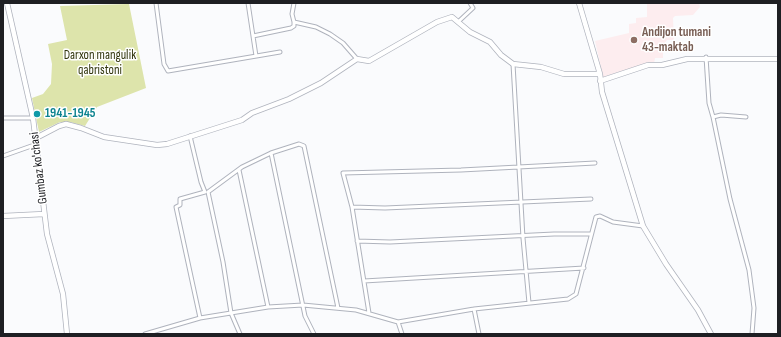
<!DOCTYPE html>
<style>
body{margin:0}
#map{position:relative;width:781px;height:337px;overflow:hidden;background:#fafbfd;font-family:"Sofia Sans Condensed",sans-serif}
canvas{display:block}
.frame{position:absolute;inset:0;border:4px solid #1e1f23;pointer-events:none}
</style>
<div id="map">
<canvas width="781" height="337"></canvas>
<div class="frame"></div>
</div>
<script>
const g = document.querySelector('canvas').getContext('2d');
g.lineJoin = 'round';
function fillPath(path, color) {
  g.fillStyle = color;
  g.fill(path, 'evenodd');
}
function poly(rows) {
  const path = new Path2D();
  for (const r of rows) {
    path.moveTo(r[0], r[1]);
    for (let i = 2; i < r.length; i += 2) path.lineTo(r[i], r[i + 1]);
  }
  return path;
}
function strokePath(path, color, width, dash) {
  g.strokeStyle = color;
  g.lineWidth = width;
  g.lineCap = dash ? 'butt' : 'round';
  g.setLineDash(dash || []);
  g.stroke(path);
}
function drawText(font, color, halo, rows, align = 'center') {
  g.font = font + ' "Sofia Sans Condensed",sans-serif';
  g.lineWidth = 3;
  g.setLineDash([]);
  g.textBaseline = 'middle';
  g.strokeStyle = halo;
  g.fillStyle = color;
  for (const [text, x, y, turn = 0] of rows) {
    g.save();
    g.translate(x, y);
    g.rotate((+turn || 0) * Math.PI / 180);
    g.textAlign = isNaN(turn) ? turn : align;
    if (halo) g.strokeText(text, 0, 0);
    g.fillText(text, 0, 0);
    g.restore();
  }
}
fillPath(poly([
 [647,3,699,3,700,7,693,15,675,16,673,18,674,40,667,40,663,45,663,58,655,58,654,64,648,63,603,77,595,41,629,33,629,24,636,23,636,18,647,17]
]), '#fdedef');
fillPath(poly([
 [129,4,146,88,97,107,85,126,70,122,60,122,39,132,32,98,43,94,51,84,52,64,48,44,67,40,60,6]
]), '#dde4ab');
const street = poly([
 [156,3,164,64,168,71,280,52],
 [248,3,256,56],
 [294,3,292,14,294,22,316,27,330,34,343,43,357,59],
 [458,22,473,8,470,3],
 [253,36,291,28,294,26,294,22],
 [706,57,709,103,713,117,721,115,746,117],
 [513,64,523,238,529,303],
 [713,117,730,199,749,270,754,308,752,334],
 [3,118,33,118],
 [190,136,201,182,205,192],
 [271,153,299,144,304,146,338,308],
 [3,156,37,144],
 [239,170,268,307],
 [352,207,385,208,591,199],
 [357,241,390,242,554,234,591,234],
 [364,281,584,268],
 [474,309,479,334],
 [369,313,352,207,343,173,461,170,595,163],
 [200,318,176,207,180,205,180,199,205,192],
 [398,322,402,334],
 [145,334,200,318,268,307,303,305,356,310,398,322,474,309,568,299,576,294,596,217,600,216,613,222,643,226],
 [240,334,231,313,223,262,208,192,242,167,271,153,305,316,314,334]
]);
const secondary = poly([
 [7,3,33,118,47,234,63,294,67,334],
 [579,3,600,74],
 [600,81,648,65,662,65,687,59,778,59],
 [36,138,59,126,66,124,81,128,104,137,157,145,167,144,242,120,252,113,289,99,321,83,357,59,369,61,437,22,452,17,470,32,490,42,501,55,513,64,541,67,564,74,600,74,602,92,643,226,666,264,698,310,711,334],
 [3,216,44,214]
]);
strokePath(street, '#afb3bd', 5);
strokePath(secondary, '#afb3bd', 6);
strokePath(street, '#fff', 3);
strokePath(secondary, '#fff', 4.5);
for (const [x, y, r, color] of [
 [634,40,4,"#8d6e63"],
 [37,114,4,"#0f9aa8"]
]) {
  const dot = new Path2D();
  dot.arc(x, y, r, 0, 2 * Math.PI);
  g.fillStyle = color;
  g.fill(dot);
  strokePath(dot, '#fff', 1.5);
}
drawText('bold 13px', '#785e54', '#fff', [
 ["Andijon tumani",642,33],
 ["43-maktab",642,48]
], 'left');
drawText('13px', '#30340b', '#fff', [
 ["Darxon mangulik",100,56],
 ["qabristoni",100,71]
]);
drawText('bold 13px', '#0d838f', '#fff', [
 ["1941-1945",45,114]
], 'left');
drawText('13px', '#1e1f23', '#fff', [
 ["Gumbaz ko'chasi",39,168,-97]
]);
</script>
